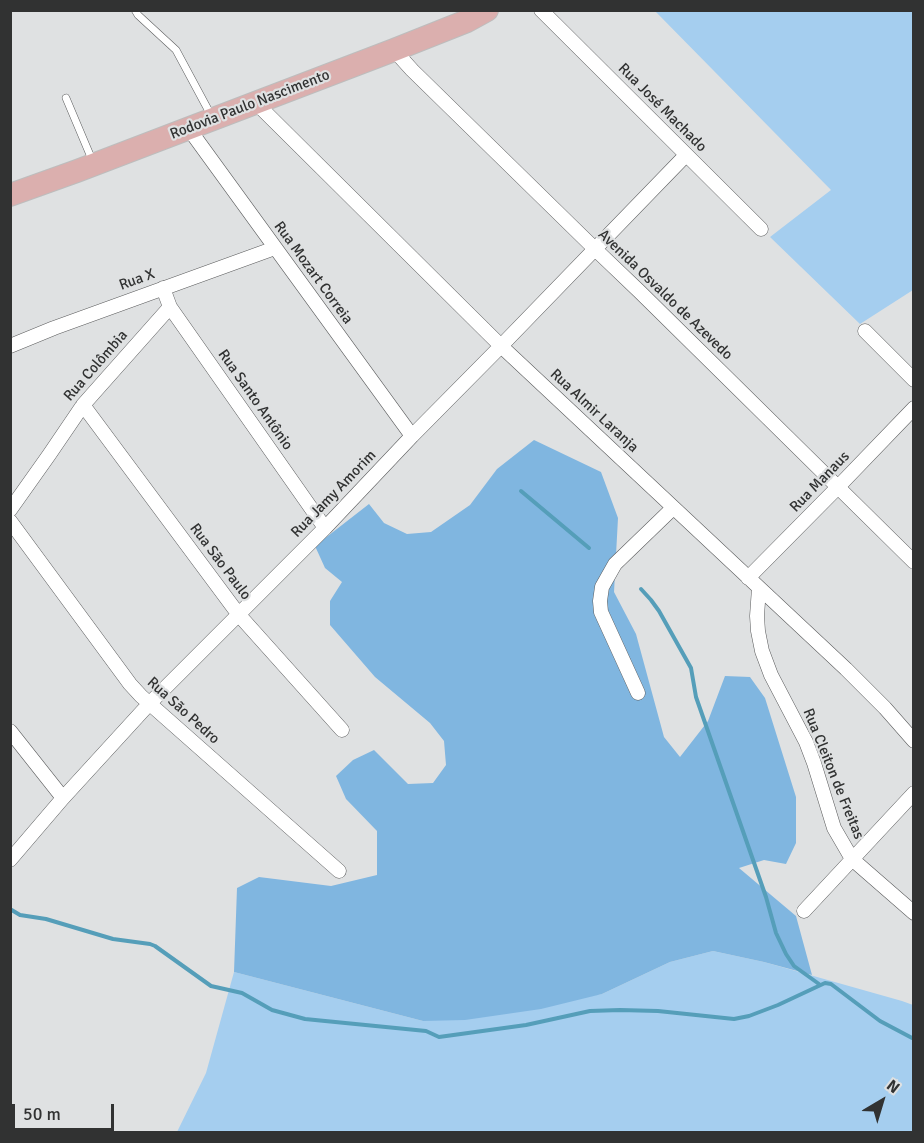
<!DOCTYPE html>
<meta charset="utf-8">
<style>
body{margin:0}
#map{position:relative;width:924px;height:1143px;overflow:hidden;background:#dfe1e2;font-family:Signika,sans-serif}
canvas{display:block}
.frame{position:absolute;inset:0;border:12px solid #313232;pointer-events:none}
.north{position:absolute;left:852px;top:1071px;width:60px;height:60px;-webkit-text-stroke:4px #dfe1e2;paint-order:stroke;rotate:38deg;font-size:16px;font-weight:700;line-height:24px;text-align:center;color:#313232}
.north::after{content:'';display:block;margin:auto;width:21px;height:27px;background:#313232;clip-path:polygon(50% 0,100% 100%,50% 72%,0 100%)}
.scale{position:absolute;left:12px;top:1104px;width:102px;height:27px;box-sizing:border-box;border:3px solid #313232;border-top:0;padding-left:8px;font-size:18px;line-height:21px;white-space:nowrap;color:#313232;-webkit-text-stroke:4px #dfe1e2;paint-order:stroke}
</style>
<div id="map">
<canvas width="924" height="1143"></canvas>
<div class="frame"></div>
<div class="north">N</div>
<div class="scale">50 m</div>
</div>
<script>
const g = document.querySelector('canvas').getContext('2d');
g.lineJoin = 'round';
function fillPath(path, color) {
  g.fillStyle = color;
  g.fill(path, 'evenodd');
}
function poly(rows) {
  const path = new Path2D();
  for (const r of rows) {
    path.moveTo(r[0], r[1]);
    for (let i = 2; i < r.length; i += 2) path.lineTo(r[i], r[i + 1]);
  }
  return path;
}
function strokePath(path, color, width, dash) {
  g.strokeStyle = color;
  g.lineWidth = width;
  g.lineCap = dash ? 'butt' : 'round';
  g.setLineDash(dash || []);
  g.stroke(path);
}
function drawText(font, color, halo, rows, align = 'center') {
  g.font = font + ' Signika,sans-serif';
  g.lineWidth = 4.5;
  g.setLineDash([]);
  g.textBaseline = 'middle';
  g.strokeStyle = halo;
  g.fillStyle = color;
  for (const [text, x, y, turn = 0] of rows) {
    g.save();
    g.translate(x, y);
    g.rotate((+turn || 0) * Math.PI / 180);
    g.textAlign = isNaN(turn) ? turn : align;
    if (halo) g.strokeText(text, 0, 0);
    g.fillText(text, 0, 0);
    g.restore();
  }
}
fillPath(poly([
 [655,11,913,11,913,290,860,324,770,237,831,190],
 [713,951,764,962,902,1001,913,1005,913,1132,177,1132,206,1073,234,972,423,1021,602,994,670,962]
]), '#a5ceef');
fillPath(poly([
 [534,440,601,472,618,518,614,592,636,634,664,737,680,757,708,721,725,676,750,677,765,698,796,797,796,843,786,864,764,860,739,868,796,916,812,975,764,962,713,951,670,962,602,994,541,1009,465,1020,423,1021,234,972,237,888,259,877,331,886,377,875,377,831,346,799,336,776,353,760,374,750,408,784,433,783,446,765,444,741,430,723,375,677,330,625,330,601,342,582,325,568,315,546,369,504,384,523,407,534,431,532,470,505,497,469]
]), '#80b6e0');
strokePath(poly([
 [521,491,589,548],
 [641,589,651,600,659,611,691,668,696,697,766,897,776,933,786,954,794,966,819,984],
 [10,909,20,915,46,919,113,939,150,944,155,946,211,986,242,993,272,1010,305,1019,426,1031,439,1037,526,1025,590,1011,620,1010,658,1011,734,1019,749,1016,778,1005,825,983,831,984,880,1021,914,1039]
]), '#559eb9', 4);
const service = poly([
 [135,10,138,15,176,50,212,117],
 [66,98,93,162]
]);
const minor = poly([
 [541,10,761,229],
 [394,50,412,70,595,249,640,292,914,562],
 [255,102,501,346,846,669,885,708,914,741],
 [189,129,412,436],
 [163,288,170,307,325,528],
 [865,331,914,380],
 [10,346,54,328,275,248],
 [83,405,239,615,342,730],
 [10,510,49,455,83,405,170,307],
 [10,521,130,684,141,696,339,871],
 [748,578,837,488,914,408],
 [759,588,757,616,758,631,762,651,771,675,806,742,814,763,834,828,852,859,914,913],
 [638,693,601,612,600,601,602,587,615,564,673,508],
 [10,731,63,798],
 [10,860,63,798,149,704,325,528,412,436,501,346,686,155],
 [804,911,914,793]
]);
const primary = poly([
 [10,195,77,171,394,50,467,21,487,10]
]);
strokePath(service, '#5b5c5d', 8);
strokePath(minor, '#5b5c5d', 15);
strokePath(primary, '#bdbdbd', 24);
strokePath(service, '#fff', 7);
strokePath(minor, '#fff', 14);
strokePath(primary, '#dbafae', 22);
drawText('15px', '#313232', '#dfe1e2', [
 ["Rodovia Paulo Nascimento",250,105,-21],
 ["Rua José Machado",662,108,45],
 ["Rua Mozart Correia",313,273,54],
 ["Rua X",137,280,-20],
 ["Avenida Osvaldo de Azevedo",665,295,44],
 ["Rua Colômbia",96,366,-49],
 ["Rua Santo Antônio",255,400,55],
 ["Rua Almir Laranja",594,411,43],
 ["Rua Manaus",820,482,-46],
 ["Rua Jamy Amorim",334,494,-46],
 ["Rua São Paulo",220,562,53],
 ["Rua São Pedro",183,711,42],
 ["Rua Cleiton de Freitas",833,774,68]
]);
</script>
